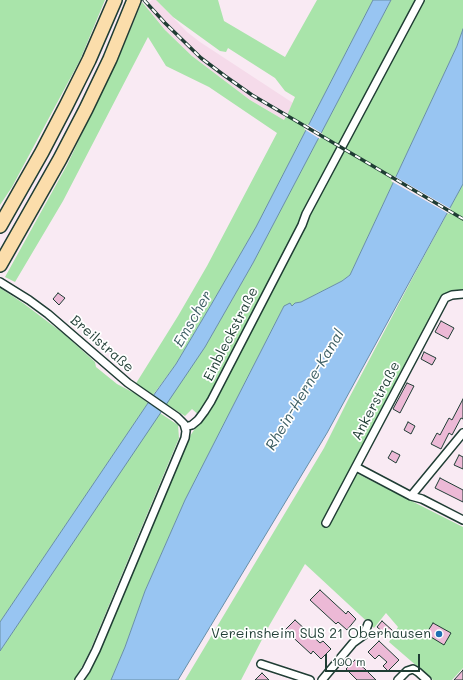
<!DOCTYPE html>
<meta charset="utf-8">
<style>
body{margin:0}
#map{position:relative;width:463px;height:680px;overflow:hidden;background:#f9eaf3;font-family:Mali,sans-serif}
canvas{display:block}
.scale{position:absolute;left:325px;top:654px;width:95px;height:18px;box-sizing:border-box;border:2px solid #1f3d34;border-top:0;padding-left:5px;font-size:12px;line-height:14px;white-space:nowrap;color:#1f3d34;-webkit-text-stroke:3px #fff;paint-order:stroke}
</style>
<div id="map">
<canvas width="463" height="680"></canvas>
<div class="scale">100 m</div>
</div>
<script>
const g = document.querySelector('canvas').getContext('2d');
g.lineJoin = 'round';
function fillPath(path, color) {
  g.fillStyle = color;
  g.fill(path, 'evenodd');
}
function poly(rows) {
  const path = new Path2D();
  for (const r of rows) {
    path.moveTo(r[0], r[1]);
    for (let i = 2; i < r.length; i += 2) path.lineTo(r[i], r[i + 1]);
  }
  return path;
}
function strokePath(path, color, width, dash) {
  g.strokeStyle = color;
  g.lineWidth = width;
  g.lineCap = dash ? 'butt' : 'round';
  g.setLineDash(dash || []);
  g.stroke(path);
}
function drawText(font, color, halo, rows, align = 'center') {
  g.font = font + ' Mali,sans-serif';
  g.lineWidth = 3.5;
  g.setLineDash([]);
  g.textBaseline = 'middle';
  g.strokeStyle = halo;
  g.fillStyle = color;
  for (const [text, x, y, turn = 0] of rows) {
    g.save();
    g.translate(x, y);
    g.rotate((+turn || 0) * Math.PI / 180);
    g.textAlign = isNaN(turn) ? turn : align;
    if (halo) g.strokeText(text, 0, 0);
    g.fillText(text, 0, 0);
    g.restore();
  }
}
fillPath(poly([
 [152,0,156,0,187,32,200,42,293,103,284,120,250,100,192,56,165,30,145,6]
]), '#f5dbea');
fillPath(poly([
 [0,0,105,0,80,60,12,187,0,205],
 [156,0,218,0,224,21,285,57,317,0,373,0,256,227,211,305,176,364,153,395,135,385,178,316,207,266,277,133,209,87,166,66,148,37,63,201,15,282,5,277,67,165,121,52,142,2,165,30,192,56,250,100,284,120,288,113,295,97,285,91,275,78,228,48,226,52,220,51,173,17],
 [391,0,463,0,463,29,457,46,350,275,342,281,301,302,295,303,292,306,284,306,185,500,145,591,125,647,111,680,85,680,146,542,190,436,202,418,192,409,185,416,166,404,205,347,253,263],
 [463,184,463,291,452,292,356,473,463,527,463,668,452,680,433,680,389,642,398,627,386,613,374,628,305,564,269,626,241,680,185,680,324,448,348,400,422,260],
 [0,288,23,303,64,334,95,362,96,367,117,384,136,394,148,403,0,622],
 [160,413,178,425,179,438,89,653,76,678,74,680,0,680,0,651]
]), '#a9e4aa');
const water = poly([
 [373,0,391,0,253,263,205,347,0,651,0,622,148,403,176,364,211,305,256,227,373,0],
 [463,29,463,184,327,433,178,680,111,680,125,647,145,591,185,500,284,306,290,303,292,306,295,303,301,302,342,281,350,275,457,46,463,29]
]);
fillPath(water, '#98c5f2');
strokePath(water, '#688fa6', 1);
fillPath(poly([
 [307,124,323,134,320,139,304,129],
 [394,176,451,209,449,214,391,181]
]), '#f9eaf3');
const building = poly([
 [58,293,65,298,59,305,53,299,58,293],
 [441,321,454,328,448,339,435,332,441,321],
 [424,352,436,358,432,365,421,359,424,352],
 [407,383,414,386,400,413,393,409,407,383],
 [463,399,463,419,461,418,452,435,449,433,441,449,431,444,437,433,440,435,449,418,452,420,463,399],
 [408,422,415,426,411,434,404,430,408,422],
 [392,451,400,455,396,463,388,458,392,451],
 [459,455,463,457,463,469,454,465,459,455],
 [440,478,463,490,463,502,435,488,440,478],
 [320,590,346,614,348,611,356,619,347,630,338,622,336,624,310,600,320,590],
 [295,620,320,643,323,641,331,649,321,659,313,651,311,654,285,630,295,620],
 [382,621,393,631,389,637,377,627,382,621],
 [433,623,451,633,444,645,426,634,433,623],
 [379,641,399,660,388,671,383,666,387,662,379,655,375,659,368,652,379,641],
 [355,660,365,669,376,680,357,680,346,669,355,660],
 [463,670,463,680,454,680,463,670],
 [262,673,269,680,255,680,262,673]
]);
fillPath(building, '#ecb9d6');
strokePath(building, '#1f3d34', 1);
const street = poly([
 [0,282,29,300,48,314,128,383,177,417,184,424,186,431,185,438,96,650,86,670,79,680],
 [185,427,192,425,198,420,204,412,211,401,302,225,306,214,420,0],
 [356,467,411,496,422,499,463,520],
 [411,496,463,433],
 [326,523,445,298,452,295,463,294],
 [261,664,310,680],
 [322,680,353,643,364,635,368,624],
 [398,680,407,671,413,669,418,672,427,680]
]);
const highway = poly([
 [0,226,42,152,66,106,89,60,115,0],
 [0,265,60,159,86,109,110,59,134,0]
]);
strokePath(street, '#1f3d34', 10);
strokePath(highway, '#1f3d34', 16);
strokePath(street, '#fff', 7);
strokePath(highway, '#fbddab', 13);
const rail = poly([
 [144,0,165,23,201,58,225,76,252,95,463,219]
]);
strokePath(rail, '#1f3d34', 3.5);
strokePath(rail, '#fff', 2, [6]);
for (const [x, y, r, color] of [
 [439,634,4,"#1f6fb2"]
]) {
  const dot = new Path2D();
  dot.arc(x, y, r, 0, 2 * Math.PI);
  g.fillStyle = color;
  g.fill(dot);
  strokePath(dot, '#fff', 1.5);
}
drawText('14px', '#1f3d34', '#fff', [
 ["Einbleckstraße",231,334,-63],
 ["Breilstraße",102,344,41],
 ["Ankerstraße",376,401,-62]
]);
drawText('14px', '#1f3d34', '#fff', [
 ["Vereinsheim SUS 21 Oberhausen",431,634]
], 'right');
drawText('italic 15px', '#3d5f64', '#fff', [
 ["Emscher",193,319,-60],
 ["Rhein-Herne-Kanal",305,390,-59]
]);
</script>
